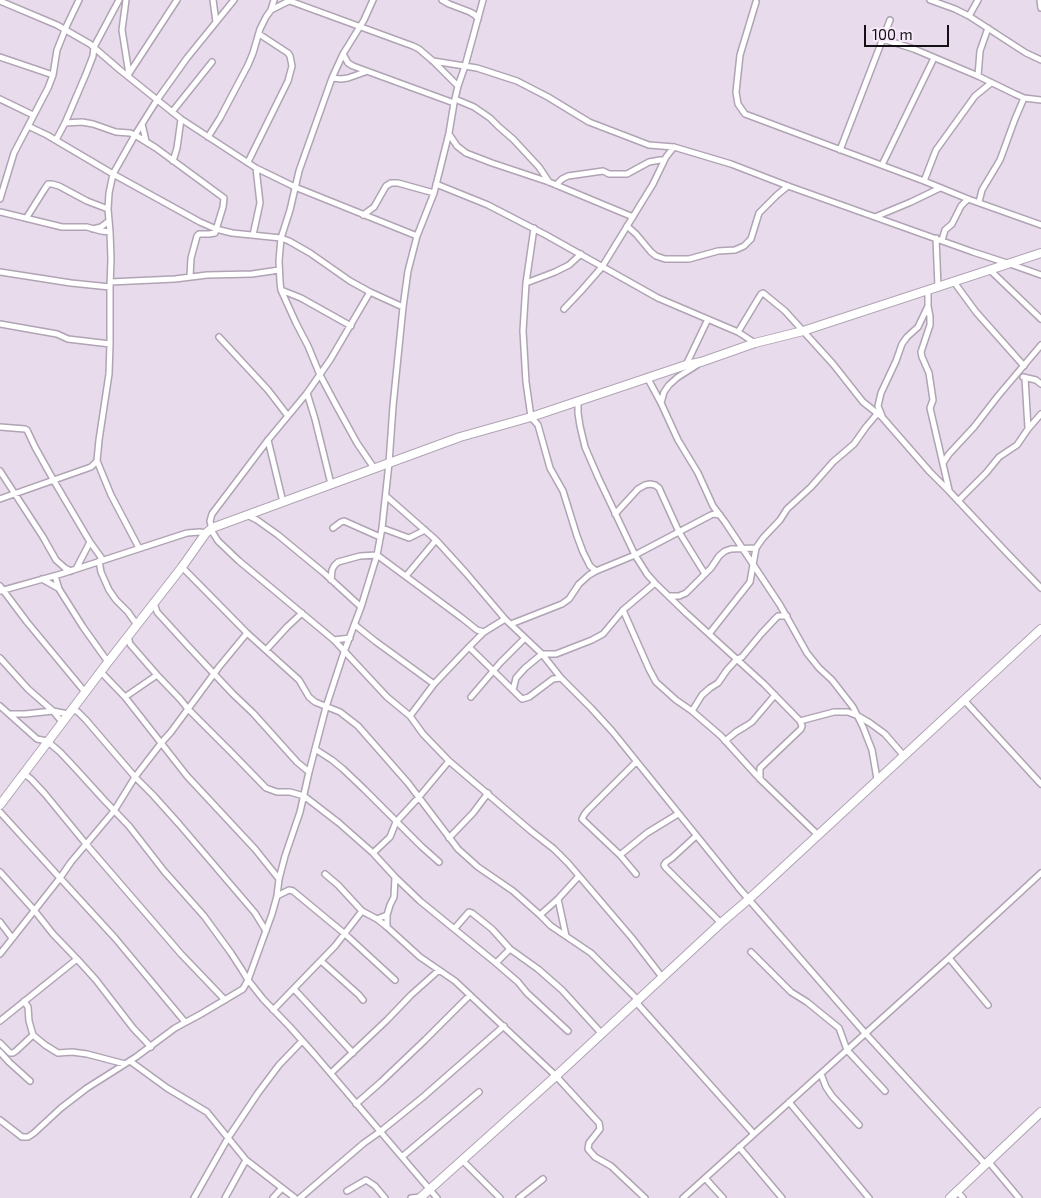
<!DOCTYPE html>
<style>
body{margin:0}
#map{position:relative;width:1041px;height:1198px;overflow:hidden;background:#e8dcec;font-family:"Exo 2",sans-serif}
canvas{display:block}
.scale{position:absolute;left:864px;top:25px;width:85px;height:22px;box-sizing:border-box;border:2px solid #130f15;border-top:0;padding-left:6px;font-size:15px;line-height:18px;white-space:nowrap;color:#130f15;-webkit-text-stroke:4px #f6e9fa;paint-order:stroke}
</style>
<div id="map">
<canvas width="1041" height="1198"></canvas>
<div class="scale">100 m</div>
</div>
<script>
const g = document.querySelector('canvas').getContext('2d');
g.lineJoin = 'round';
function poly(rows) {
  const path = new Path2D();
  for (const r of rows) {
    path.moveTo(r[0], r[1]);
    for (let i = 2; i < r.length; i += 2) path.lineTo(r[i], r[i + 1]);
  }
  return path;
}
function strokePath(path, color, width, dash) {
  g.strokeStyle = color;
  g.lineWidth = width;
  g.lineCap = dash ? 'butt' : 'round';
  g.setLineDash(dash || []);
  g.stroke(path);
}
const street = poly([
 [126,0,122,30,129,74],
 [213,0,216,22],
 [287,0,413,46,419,49,433,61,458,86],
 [373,0,364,20,343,54,332,78,316,123,299,171,290,210,281,238,279,261,280,282,281,290,296,323,308,346,320,375,336,405,357,443,374,468],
 [442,0,449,4,470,12,475,15,478,19],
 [930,0,955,9,969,16,1026,53,1041,60],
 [1040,0,1041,8],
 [0,1,57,25,90,44,120,70,181,119,256,168,295,187,417,236],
 [756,2,740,55,736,92,738,104,745,114,924,181,968,199,1041,225],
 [271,10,289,1],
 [969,16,978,0],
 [883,39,914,49,978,76,1015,94,1024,98,1041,100],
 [343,54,348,63,353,66,454,103],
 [0,57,53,75],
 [433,61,477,68,517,81,548,97,589,122,649,145,674,147,731,164,788,186,973,252,1010,264,1041,275],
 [130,72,177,0],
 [978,76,980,51,988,28],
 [332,78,341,79,348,78,365,72],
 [0,99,33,115],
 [455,99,474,107,490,118,499,127,513,139,539,167,549,182],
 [172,112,212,62],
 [65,123,82,122,93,124,116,132,130,133,135,135,156,148,224,198,223,207,215,233,209,234,199,234,197,236,191,258,190,276],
 [142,124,146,141],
 [28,126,47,135,113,174,200,222,216,229,232,233,281,238,289,241,310,253,350,281,370,292,403,307],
 [449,134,457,146,466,153,492,163,549,182,633,217],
 [208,137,220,118,248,65,253,53,260,29,266,17,271,10,274,0],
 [56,140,65,123,86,74,93,56,94,47,119,0],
 [840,150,890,20],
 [173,161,177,148,181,119],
 [248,162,288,81,292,66,290,56,288,53,259,34],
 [882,165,934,58],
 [924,181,936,150,975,96,991,83],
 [436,184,488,205,546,235,658,298,738,332,755,343],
 [556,185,562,179,568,176,603,171,609,174,627,174,649,162,660,160,664,160],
 [0,199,14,153,48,88,53,75,57,50,67,25,79,0],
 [979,202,982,190,1000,160,1015,119,1024,98],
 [0,212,62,227,87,227,101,231,110,232],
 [363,215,374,207,386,186,391,183,398,183,434,193],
 [27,217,44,190,48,184,52,184,59,186,87,201,108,209],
 [875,217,911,202,940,188],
 [627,226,636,234,651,252,656,256,665,259,689,259,718,251,735,250,744,246,751,239,759,213,777,195,788,186],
 [534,228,526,283,523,331,526,382,531,417,538,425,550,468,563,491,577,536,583,552,590,566,596,571],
 [93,229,101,227,109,221],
 [253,235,260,203,256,168],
 [936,238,938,287],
 [942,240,945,230,952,224,961,206,968,199],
 [990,270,1041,319],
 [0,272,71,283,110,287],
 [110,282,175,279,207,275,252,274,279,270],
 [954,282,976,312,1024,366],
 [526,283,555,272,569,265,581,254],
 [281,290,301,298,351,326],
 [928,291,928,306,930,317,930,325,921,352,922,357,929,373,933,400,930,408,949,490],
 [370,292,330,360,307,393,268,440,212,514,210,521,213,533,218,541,239,561,334,640,387,697,410,716,423,734,449,761,531,831,554,849,568,863,632,938,662,977],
 [564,309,581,291,602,267,653,184,666,157,674,147],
 [0,324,57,334,68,339,110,344],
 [738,332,761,294,763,293,785,311,833,364,863,402,882,417,930,472,949,491,1008,554,1041,588],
 [219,337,268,390,288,416],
 [686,365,708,319],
 [647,377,661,403,678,440,698,473,713,506,725,522,780,605,807,653,819,668,832,680,853,707,863,727,872,750,877,779],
 [1023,377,1036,380,1041,384],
 [1025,378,1028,428],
 [307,393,315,419,331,484],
 [578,401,578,413,580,426,585,447,598,477,635,555,647,574,655,583,686,613,764,684,800,721,802,726,801,729,760,768,760,779],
 [661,403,664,392,669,385,678,377,697,365],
 [882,416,878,406,881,393,896,361,902,344,907,337,918,327,928,306],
 [0,427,25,429,27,430,35,447,54,481,90,542,103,560],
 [268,440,283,502],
 [943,463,949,454,974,427,998,396,1041,345],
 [0,471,43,537,56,560,65,568,71,571],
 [386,496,436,540,466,573,505,619,542,654,561,678,591,708,612,731,738,887,865,1033,985,1164],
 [0,499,91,467,97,461],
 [958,501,986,473,999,457,1017,445,1028,429,1041,414],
 [615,514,638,489,645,485,650,484,655,485,659,488,679,532,705,574],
 [247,515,257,520,278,535,324,573,361,607],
 [333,528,341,522,344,521,380,537],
 [382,528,409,538,425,530],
 [139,548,111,495,97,461,99,440,109,374,110,344,110,287,111,259,110,232,108,209,109,193,113,174,135,135,157,100,187,58,234,0],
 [99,561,101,572,109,590,116,600,128,612,137,625],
 [182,567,247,633,299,680,309,697,315,702,340,712,358,726,408,783,458,849,478,867,513,891,540,915,551,926,591,953,638,1000],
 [76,569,90,542],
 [55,576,59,589,83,627,108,662],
 [406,576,436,540],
 [42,579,58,588],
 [331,580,332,570,334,566,338,562,360,556,377,555,462,618,477,630,484,632],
 [0,586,27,622,85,692],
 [0,591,61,574,187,533,200,532,206,533],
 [669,596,679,596,686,593,711,568,719,556,725,551,731,549,756,548],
 [154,603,157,612,188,646,233,694,253,713,297,762,309,772],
 [623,610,649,669,656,682,676,700,692,711,721,736,760,779,818,835],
 [511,624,562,604,569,599,579,584,589,575,596,571,635,555,711,515,714,514,720,515],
 [355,625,375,641,434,684],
 [709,634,750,582,756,548,763,538,780,520,787,509,811,487,833,462,854,444,866,427,877,414],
 [128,636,130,644,157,675,180,699,188,709,232,753,266,788,277,792,290,792,304,796,339,823,373,853,395,877,420,901,496,963,518,982,527,993,568,1031],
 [334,640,350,638],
 [469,647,522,699,529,697,553,679,561,678],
 [266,650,287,627,302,613],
 [0,658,28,689,53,711,62,722],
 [101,672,125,697,187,776,255,849,279,879],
 [513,690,516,678,525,668,542,654,556,654,592,640,603,634,623,610,655,583],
 [125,697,157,675],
 [471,697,500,663,525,638],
 [964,700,1041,784],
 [0,706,37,739,47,741,60,752,75,768,105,801,129,826,164,871,204,916,231,953,242,970,248,980,263,999,290,1027,315,1055,437,1198],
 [72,709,78,712,86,720,135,777,153,795,179,824,255,913,266,931],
 [692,711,702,695,710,688,718,683,727,670,737,659,742,657,761,634,775,619,778,616,787,616],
 [11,714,25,714,53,711,68,714],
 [410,716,434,684,469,647,484,632,505,619],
 [800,721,834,712,848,712,858,716,870,723,885,734,904,756],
 [725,741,736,732,746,726,752,722,775,695],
 [315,749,332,760,343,769,364,789,421,846,439,862],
 [636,762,587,811,584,815,582,819,620,855,636,874],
 [23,773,31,779,45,794,86,844,181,954,225,1000],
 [0,812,60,878,0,954],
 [696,836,672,858,666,862,664,865,666,868,721,923],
 [449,838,473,813,488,793],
 [373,853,390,837,396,822,419,797,449,761],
 [620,855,647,833,678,814],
 [0,872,34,910,53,934,77,959,96,980,133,1028,151,1047],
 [325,874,338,885,362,911,377,919,387,927,420,957,455,981,556,1076,599,1123,600,1129,589,1143,588,1149,595,1157,611,1166,645,1198],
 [277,896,289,890,293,891,345,934,395,980],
 [558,899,566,936],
 [387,915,390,905,394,897,395,877],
 [540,915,558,899,579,876],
 [377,919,387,915,387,927],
 [0,922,12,938],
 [455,928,469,912,472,913,492,929,510,949,538,969,562,990,602,1034],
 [751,952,791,992,807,1002,839,1028,847,1050,885,1091],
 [949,958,988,1005],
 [321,961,359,995,363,1000],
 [496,963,510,949],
 [294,989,353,1053],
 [24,1001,28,1007,29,1021,33,1035],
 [636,1002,754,1134],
 [273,1010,335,946,362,911],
 [0,1021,77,959],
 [185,1022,115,938,60,878,71,862,114,811,135,777,162,742,171,732,219,667,247,633],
 [0,1043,10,1053,13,1053,16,1051,33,1035,45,1045,58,1053,72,1052,87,1054,125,1064],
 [0,1052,9,1062,30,1081],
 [130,1061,167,1088,207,1112,246,1160,295,1198],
 [331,1073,387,1020,411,995,439,970],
 [821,1074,826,1087,832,1096,859,1125],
 [789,1102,869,1198],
 [356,1104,381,1082,425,1040,470,995],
 [0,1120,22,1137,28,1137,34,1133,61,1108,87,1088,136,1057,175,1028,201,1014,243,989,248,980,272,914,277,896,279,879,285,856,300,812,309,772,326,707,344,652,361,607,377,555,382,528,389,463,393,406,403,307,408,271,417,236,434,193,449,133,454,103,458,86,465,66,483,0],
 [739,1147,782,1198],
 [403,1156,479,1092],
 [462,1160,500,1198],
 [988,1161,1019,1198],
 [705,1178,723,1198],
 [347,1191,366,1180,375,1186,385,1198],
 [957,1191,963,1198],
 [194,1198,228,1138,258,1093,279,1065,302,1041],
 [225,1198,246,1160],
 [273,1198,282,1188],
 [300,1198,364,1143,381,1131,423,1097,504,1026],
 [411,1198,421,1197],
 [519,1198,543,1179],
 [683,1198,949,958,1041,873]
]);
const secondary = poly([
 [0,805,108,662,182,567,206,533,212,528,460,437,531,417,686,365,701,362,755,343,803,331,1041,253],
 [420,1198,556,1076,721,923,749,899,1041,629],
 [950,1198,1041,1112]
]);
strokePath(street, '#b0a4b4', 8);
strokePath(secondary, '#b0a4b4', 10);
strokePath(street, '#fff', 5);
strokePath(secondary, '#fff', 8);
</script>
